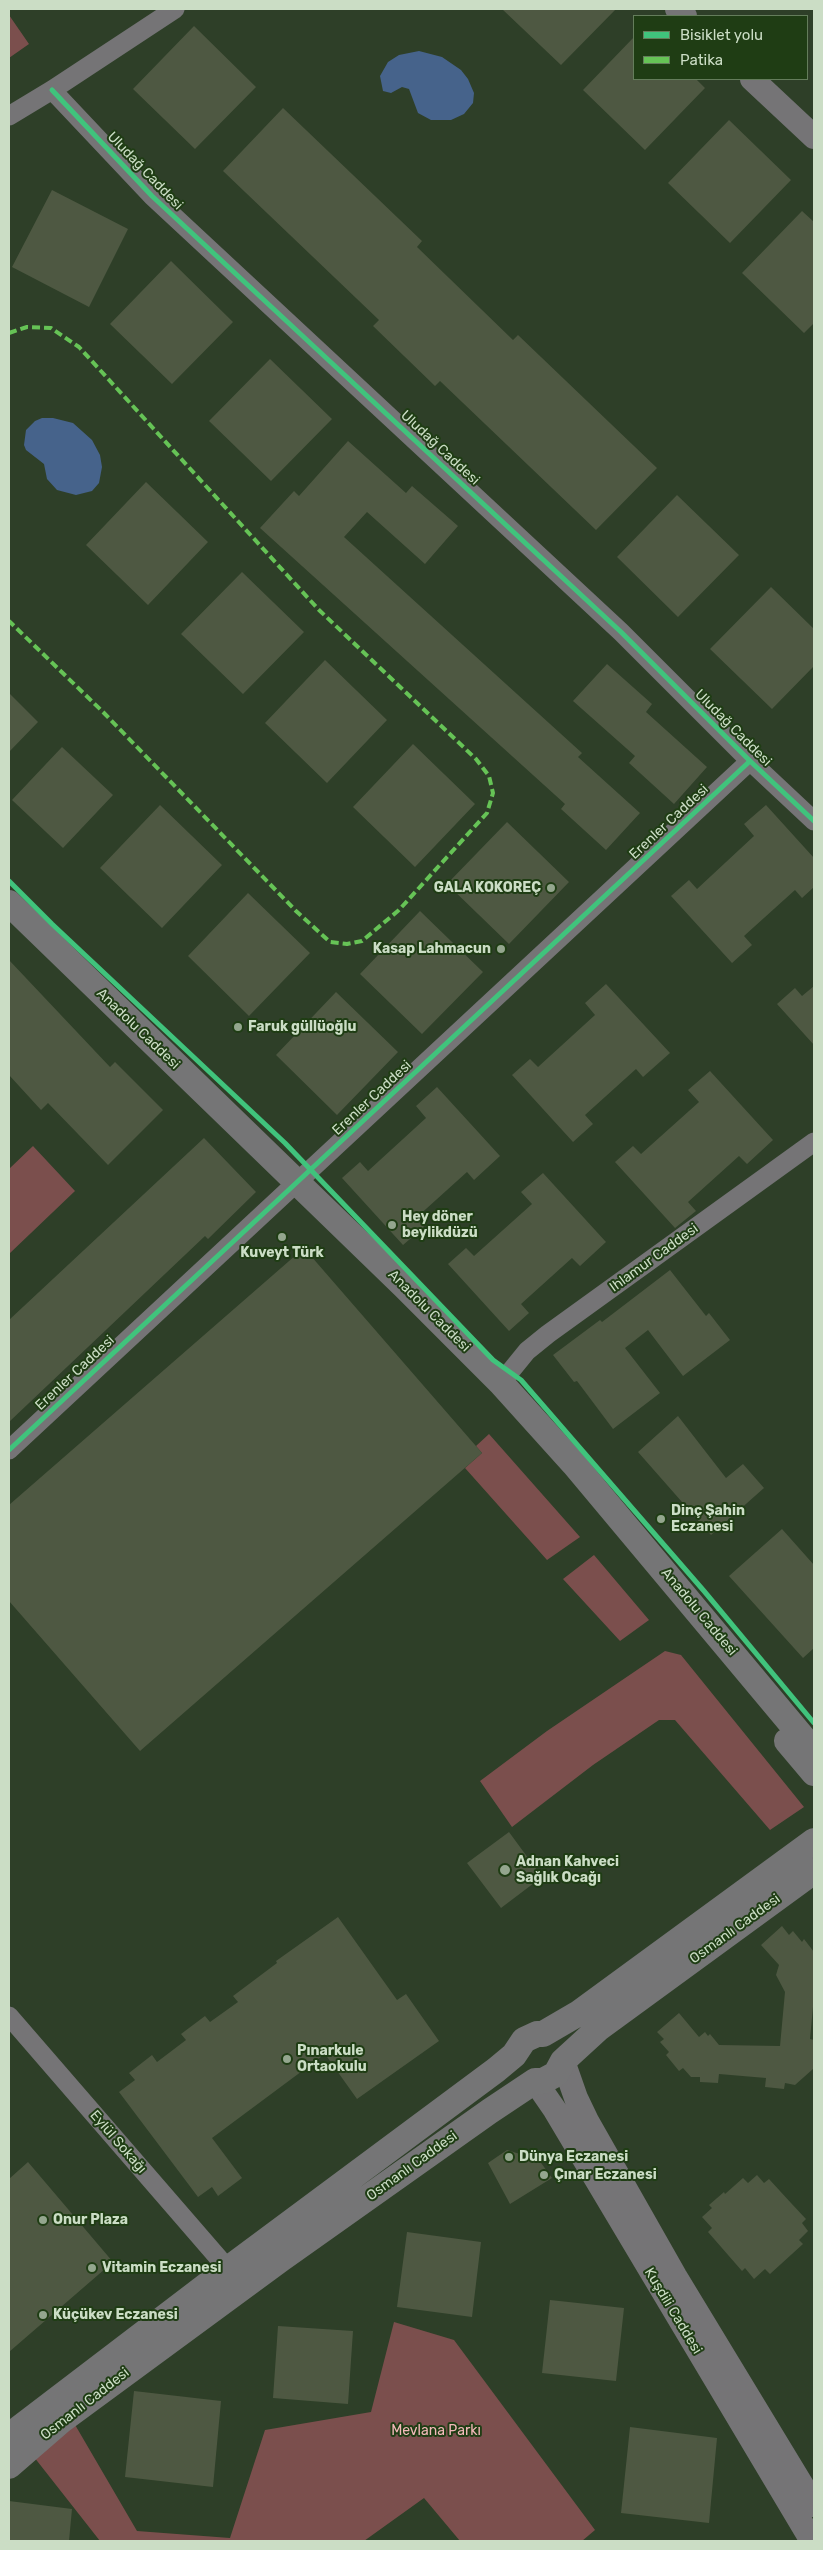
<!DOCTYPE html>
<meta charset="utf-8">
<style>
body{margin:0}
#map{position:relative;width:823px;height:2550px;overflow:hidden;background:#2e3f28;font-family:Rubik,sans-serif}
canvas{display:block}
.frame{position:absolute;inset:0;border:10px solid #cbddc5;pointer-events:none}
.legend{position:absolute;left:633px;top:15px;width:175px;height:65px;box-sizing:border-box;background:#1f3d14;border:1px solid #647d5b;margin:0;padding:6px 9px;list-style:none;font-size:15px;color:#cbddc5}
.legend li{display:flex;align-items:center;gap:10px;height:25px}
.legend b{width:25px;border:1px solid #647d5b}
</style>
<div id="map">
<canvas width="823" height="2550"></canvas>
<div class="frame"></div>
<ul class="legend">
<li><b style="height:6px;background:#40c37c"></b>Bisiklet yolu</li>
<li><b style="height:6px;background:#66c356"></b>Patika</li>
</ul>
</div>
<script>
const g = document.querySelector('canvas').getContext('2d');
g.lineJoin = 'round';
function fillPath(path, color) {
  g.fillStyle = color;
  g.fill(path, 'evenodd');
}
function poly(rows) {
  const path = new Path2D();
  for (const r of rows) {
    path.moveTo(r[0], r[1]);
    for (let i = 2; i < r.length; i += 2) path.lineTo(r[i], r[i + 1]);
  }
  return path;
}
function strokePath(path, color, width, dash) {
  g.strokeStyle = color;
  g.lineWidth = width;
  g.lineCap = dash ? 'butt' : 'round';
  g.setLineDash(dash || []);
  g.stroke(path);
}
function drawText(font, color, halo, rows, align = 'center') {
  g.font = font + ' Rubik,sans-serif';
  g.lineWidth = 4;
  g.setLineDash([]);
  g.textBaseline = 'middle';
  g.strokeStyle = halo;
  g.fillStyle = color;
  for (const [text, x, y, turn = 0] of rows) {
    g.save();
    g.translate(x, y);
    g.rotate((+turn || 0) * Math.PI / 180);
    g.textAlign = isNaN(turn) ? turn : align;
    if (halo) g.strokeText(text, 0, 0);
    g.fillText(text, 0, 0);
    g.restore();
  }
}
fillPath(poly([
 [9,15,29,44,9,58],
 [33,1146,75,1191,9,1254,9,1169],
 [489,1434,580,1537,547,1560,465,1468,482,1453,476,1446],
 [594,1555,649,1620,620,1641,563,1579],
 [665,1651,681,1655,804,1807,770,1830,675,1720,659,1720,593,1765,512,1827,480,1781,547,1731],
 [394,2322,454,2340,595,2530,582,2541,460,2541,424,2498,364,2541,100,2541,34,2457,74,2423,137,2531,230,2538,265,2430,371,2412]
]), '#7b4f4d');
fillPath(poly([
 [419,51,442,57,461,70,468,79,474,93,473,103,464,114,451,120,431,120,418,113,409,89,402,87,391,93,383,91,380,76,388,62,399,55],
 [42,418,53,418,73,423,92,440,100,455,102,467,99,483,92,491,76,495,57,490,47,479,44,464,26,450,24,445,26,430,35,421]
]), '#46638b');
fillPath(poly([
 [502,9,616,9,561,65],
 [194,26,256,87,195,149,133,89],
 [634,37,634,79,696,79,705,88,645,150,583,90],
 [283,108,422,241,417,247,513,340,518,335,657,468,596,530,440,381,435,386,373,326,379,320,223,171],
 [729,120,791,180,730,243,668,183],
 [52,190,128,229,89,307,12,267],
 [802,211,814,222,814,323,804,333,742,273],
 [171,261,233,322,172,384,110,324],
 [270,359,332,419,271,481,209,421],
 [348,441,406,493,412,486,458,526,425,564,367,512,344,537,582,753,578,757,640,813,606,850,561,809,565,804,260,528,294,491,299,496],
 [146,482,208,542,148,605,86,545],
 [677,495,739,555,678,617,617,557],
 [242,572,304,632,243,694,181,634],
 [771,587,814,629,814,666,772,709,710,649],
 [325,660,387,720,327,783,265,723],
 [607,664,652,704,646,712,707,767,674,804,629,763,635,756,573,701],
 [9,693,38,722,9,752],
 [413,744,475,804,415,867,353,807],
 [62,747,113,795,63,848,12,800],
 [160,805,222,865,162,928,100,868],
 [766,805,814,858,814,887,802,898,795,890,744,936,752,945,732,963,671,896,689,880,697,889,754,836,744,824],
 [507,822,569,882,509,944,447,884],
 [248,893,310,953,249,1016,188,956],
 [420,911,483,972,422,1034,360,974],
 [9,960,110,1067,115,1062,163,1110,108,1165,48,1103,41,1110,9,1075],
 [606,984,670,1053,643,1077,636,1069,585,1115,593,1124,573,1142,512,1075,530,1059,538,1067,595,1015,585,1003],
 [814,986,814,1045,777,1004,795,988,802,996],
 [336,992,398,1052,337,1115,276,1055],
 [710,1071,773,1140,747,1164,739,1156,688,1202,696,1211,675,1228,615,1162,633,1146,641,1154,699,1102,688,1090],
 [437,1087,500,1156,474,1180,467,1172,416,1218,424,1227,403,1245,342,1178,360,1162,368,1171,426,1118,416,1106],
 [204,1138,256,1192,208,1239,205,1236,9,1422,9,1320],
 [543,1173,606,1242,580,1266,572,1258,521,1304,529,1313,509,1331,448,1264,466,1248,474,1256,532,1204,521,1192],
 [304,1248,482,1453,140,1751,9,1601,9,1505],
 [670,1270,706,1316,709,1313,730,1340,683,1376,648,1330,625,1348,660,1393,613,1429,577,1381,574,1382,553,1355,600,1320,602,1322],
 [678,1416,726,1478,743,1464,764,1488,711,1535,638,1452],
 [782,1529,814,1565,814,1648,803,1658,729,1576],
 [509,1832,542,1877,501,1908,467,1863],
 [338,1917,397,2000,406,1994,439,2041,357,2099,325,2054,212,2138,242,2178,218,2196,212,2187,198,2197,119,2092,135,2080,129,2073,152,2055,157,2062,186,2040,181,2034,205,2016,210,2022,238,2002,233,1996,277,1963,276,1961],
 [782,1926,789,1935,793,1931,802,1942,804,1939,814,1952,814,1996,810,2039,814,2040,813,2069,795,2085,785,2083,784,2089,765,2087,766,2078,719,2074,718,2083,700,2082,700,2077,691,2077,683,2068,679,2071,666,2055,669,2052,660,2042,664,2039,657,2032,679,2013,699,2037,705,2032,708,2036,710,2034,719,2045,780,2046,785,1992,776,1975,779,1965,761,1945],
 [507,2150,539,2160,552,2178,510,2204,488,2163],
 [28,2162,113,2262,9,2352,9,2179],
 [757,2175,764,2183,769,2179,791,2203,806,2219,802,2223,808,2231,799,2240,803,2244,770,2274,765,2269,754,2279,745,2268,742,2271,708,2232,712,2228,702,2217,712,2208,709,2205,724,2192,725,2194,743,2178,748,2183],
 [407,2232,481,2242,472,2317,397,2307],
 [550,2300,624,2308,616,2381,542,2373],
 [278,2326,353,2331,348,2404,273,2398],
 [134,2391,221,2401,213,2487,125,2477],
 [630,2427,717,2438,709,2523,621,2513],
 [9,2501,72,2509,69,2541,9,2541]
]), '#4e5842');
strokePath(poly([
 [52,90,152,196,621,632,750,761,814,821],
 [9,116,52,90,175,9],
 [501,1383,527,1351,548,1334,814,1142],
 [9,1450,750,761],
 [9,2016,228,2269]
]), '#757476', 19);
strokePath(poly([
 [677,9,685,16],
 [752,79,814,137],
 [563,2061,576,2098,587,2121,675,2276,814,2505],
 [535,2081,555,2110,812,2541]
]), '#757476', 24);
strokePath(poly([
 [9,903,404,1286,501,1383,574,1464,814,1751],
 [787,1741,814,1773],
 [9,2436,228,2269,496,2070,514,2055,524,2040,537,2034,543,2034,579,2013,814,1841],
 [9,2466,62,2420,281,2259,490,2111,535,2081,543,2081,556,2074,563,2061,599,2028,814,1871]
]), '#757576', 26);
strokePath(poly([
 [9,333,27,327,51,328,79,347,319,610,476,759,489,776,493,793,487,813,399,910,362,941,347,944,330,942,296,911,103,712,9,621]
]), '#66c356', 4, [8, 4]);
strokePath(poly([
 [52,90,152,196,621,632,750,761,814,821],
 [9,881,52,924,285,1143,493,1360,521,1380,704,1591,814,1723],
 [9,1450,750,761]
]), '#40c37c', 5);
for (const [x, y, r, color] of [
 [551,888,5,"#94a68e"],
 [501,949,5,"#94a68e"],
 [238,1027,5,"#94a68e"],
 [392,1225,5,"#94a68e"],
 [282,1237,5,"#94a68e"],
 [661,1519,5,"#94a68e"],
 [505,1870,6,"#94a68e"],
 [287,2059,5,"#94a68e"],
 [509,2157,5,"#94a68e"],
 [544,2175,5,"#94a68e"],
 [43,2220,5,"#94a68e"],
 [92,2268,5,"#94a68e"],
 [43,2315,5,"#94a68e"]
]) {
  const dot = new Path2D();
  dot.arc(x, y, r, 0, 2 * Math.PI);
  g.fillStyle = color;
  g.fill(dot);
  strokePath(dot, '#1f3d14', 2);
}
drawText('14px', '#cbddc5', '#1f3d14', [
 ["Uludağ Caddesi",145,171,46],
 ["Uludağ Caddesi",440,448,43],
 ["Uludağ Caddesi",733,728,45],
 ["Erenler Caddesi",669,822,-43],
 ["Anadolu Caddesi",138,1029,44],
 ["Erenler Caddesi",372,1098,-43],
 ["Ihlamur Caddesi",654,1258,-36],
 ["Anadolu Caddesi",429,1311,45],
 ["Erenler Caddesi",75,1373,-43],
 ["Anadolu Caddesi",699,1612,50],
 ["Osmanlı Caddesi",735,1929,-36],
 ["Eylül Sokağı",118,2142,49],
 ["Osmanlı Caddesi",412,2166,-36],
 ["Kuşdili Caddesi",673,2311,59],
 ["Osmanlı Caddesi",85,2404,-38]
]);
drawText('bold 14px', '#cbddc5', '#1f3d14', [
 ["GALA KOKOREÇ",541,888,"right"],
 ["Kasap Lahmacun",491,949,"right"],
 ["Faruk güllüoğlu",248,1027],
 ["Hey döner",402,1217],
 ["beylikdüzü",402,1233],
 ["Kuveyt Türk",282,1253,"center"],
 ["Dinç Şahin",671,1511],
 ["Eczanesi",671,1527],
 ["Adnan Kahveci",516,1862],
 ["Sağlık Ocağı",516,1878],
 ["Pınarkule",297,2051],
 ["Ortaokulu",297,2067],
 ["Dünya Eczanesi",519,2157],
 ["Çınar Eczanesi",554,2175],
 ["Onur Plaza",53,2220],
 ["Vitamin Eczanesi",102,2268],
 ["Küçükev Eczanesi",53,2315]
], 'left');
drawText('14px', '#f4b9ba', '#1f3d14', [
 ["Mevlana Parkı",436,2431]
]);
</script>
